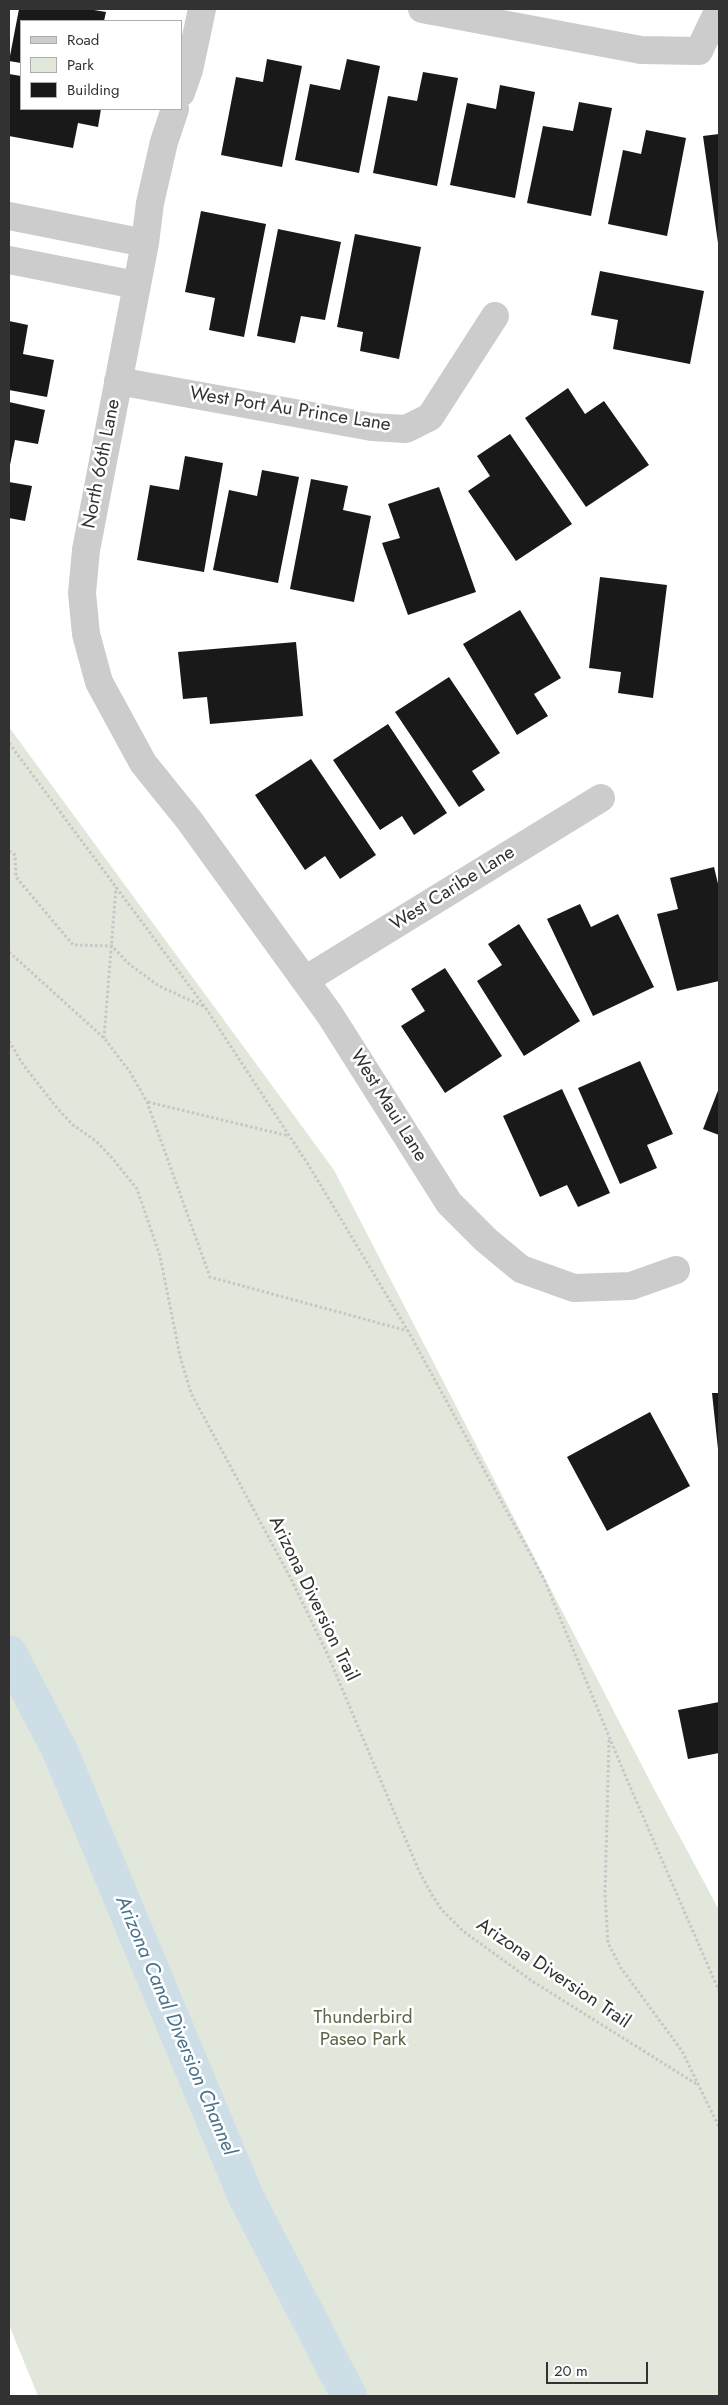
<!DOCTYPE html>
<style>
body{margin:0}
#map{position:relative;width:728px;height:2405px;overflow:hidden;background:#fff;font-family:Jost,sans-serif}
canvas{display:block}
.frame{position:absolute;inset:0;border:10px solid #323232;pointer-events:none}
.legend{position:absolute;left:20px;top:20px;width:162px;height:90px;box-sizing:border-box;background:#fff;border:1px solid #adadad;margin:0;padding:6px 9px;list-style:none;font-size:15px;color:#323232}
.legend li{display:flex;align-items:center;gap:10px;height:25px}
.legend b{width:25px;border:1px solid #adadad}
.scale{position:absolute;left:546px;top:2362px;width:102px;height:22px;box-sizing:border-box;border:2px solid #323232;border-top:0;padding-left:6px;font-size:15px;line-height:18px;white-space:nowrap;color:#323232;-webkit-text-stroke:4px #fff;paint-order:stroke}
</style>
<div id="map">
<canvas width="728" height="2405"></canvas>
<div class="frame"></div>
<ul class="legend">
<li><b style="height:6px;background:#ccc"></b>Road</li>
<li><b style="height:14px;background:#e2e7dc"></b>Park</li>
<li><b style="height:14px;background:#191919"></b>Building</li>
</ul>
<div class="scale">20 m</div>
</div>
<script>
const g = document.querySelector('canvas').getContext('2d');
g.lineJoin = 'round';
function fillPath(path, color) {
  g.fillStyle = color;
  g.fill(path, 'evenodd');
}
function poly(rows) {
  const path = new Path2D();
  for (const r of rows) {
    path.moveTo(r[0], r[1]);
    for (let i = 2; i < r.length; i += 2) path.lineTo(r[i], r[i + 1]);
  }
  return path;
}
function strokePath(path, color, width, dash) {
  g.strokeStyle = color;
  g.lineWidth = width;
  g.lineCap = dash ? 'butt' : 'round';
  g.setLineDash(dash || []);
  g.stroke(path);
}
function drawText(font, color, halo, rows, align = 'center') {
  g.font = font + ' Jost,sans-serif';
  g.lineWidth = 5;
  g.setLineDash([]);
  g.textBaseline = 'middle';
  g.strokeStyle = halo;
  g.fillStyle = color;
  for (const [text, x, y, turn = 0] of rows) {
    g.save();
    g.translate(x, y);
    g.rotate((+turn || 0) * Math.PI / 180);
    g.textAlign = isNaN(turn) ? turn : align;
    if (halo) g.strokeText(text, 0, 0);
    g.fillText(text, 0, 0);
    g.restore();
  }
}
fillPath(poly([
 [9,727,334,1170,652,1785,719,1910,719,2396,38,2396,9,2325]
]), '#e2e7dc');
strokePath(poly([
 [9,1653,60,1751,246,2197,349,2396]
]), '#cedee7', 36);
fillPath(poly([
 [19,9,88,9,106,12,104,21,21,21,21,63,9,61],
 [267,59,302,66,282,167,221,155,236,77,263,82],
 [347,59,380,66,359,173,295,160,310,84,340,90],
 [423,72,458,78,437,186,373,173,388,96,417,101],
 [9,74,21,76,21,109,101,109,98,127,78,123,73,148,9,136],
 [500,85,535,92,515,198,450,185,467,103,496,109],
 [579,102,612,108,591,216,527,203,543,126,573,131],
 [646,130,686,138,667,236,608,224,623,150,641,154],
 [719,134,719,243,718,243,703,136],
 [201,211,266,224,244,337,209,330,215,298,185,292],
 [278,229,341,242,325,320,301,316,295,343,257,336],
 [355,234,421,247,399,359,360,351,363,332,337,327],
 [600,271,704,291,690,364,613,349,618,320,591,315],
 [9,321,28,325,23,354,54,360,47,397,9,390],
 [568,388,585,414,604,401,649,465,586,507,525,418],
 [9,402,45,410,38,444,15,440,10,465],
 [510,434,572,524,516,561,468,491,490,476,477,456],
 [185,456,223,463,204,572,137,560,150,485,179,490],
 [262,470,299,477,278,583,213,570,229,490,257,496],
 [311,479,348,486,343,510,371,516,354,602,290,589],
 [9,482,32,486,25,521,9,518],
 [439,487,476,592,408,615,382,543,400,538,388,504],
 [600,577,667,585,653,698,618,693,621,672,589,668],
 [520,610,561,678,534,694,548,716,517,735,463,644],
 [296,642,303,716,210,724,207,697,183,699,178,652],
 [449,677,500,753,472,771,485,790,459,807,395,712],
 [388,724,447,813,414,835,402,816,380,830,333,760],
 [311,759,376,855,340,879,325,856,305,870,255,795],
 [714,867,719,888,719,981,677,991,657,914,678,909,670,878],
 [580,904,591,927,618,914,654,987,593,1016,547,919],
 [519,924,580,1021,524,1056,477,981,502,965,488,944],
 [445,968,502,1056,445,1093,401,1026,425,1011,411,989],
 [640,1061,673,1134,647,1145,657,1168,620,1184,578,1088],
 [719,1088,719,1135,703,1129],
 [562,1089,610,1193,578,1207,567,1185,540,1197,503,1116],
 [712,1393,719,1393,719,1449,718,1449],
 [650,1412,690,1486,607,1531,567,1457],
 [719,1702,719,1753,688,1759,678,1710]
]), '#191919');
strokePath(poly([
 [9,743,205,1007,311,1169,408,1331,544,1579,625,1775,719,1991],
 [9,851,15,855,16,877,73,945,112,946,129,964,159,986,205,1007],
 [9,952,104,1038,130,1072,147,1102,210,1277,408,1331],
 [104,1038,116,887],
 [9,1041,22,1063,57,1108,73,1125,96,1141,112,1158,137,1189,160,1256,180,1356,191,1393,291,1579,327,1653,419,1871,432,1895,442,1910,463,1931,532,1981,698,2085],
 [148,1102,289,1136],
 [609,1740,605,1894,608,1943,621,1968,682,2051,719,2127]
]), '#c6c6c6', 3, [2.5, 2.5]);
strokePath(poly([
 [422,9,641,50,699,51,719,9],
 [181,93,189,70,202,9],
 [175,109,164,142,150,203,145,243,86,550,82,593,86,634,99,682,143,763,189,820,330,1015,449,1203,486,1240,521,1269,574,1288,631,1286,676,1270],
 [9,216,145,243],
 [9,260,136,285],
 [118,381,372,427,406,429,430,417,495,316],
 [305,980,601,798]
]), '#ccc', 28);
drawText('19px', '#323232', '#fff', [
 ["West Port Au Prince Lane",290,410,9],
 ["North 66th Lane",102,464,-79],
 ["West Caribe Lane",453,889,-32],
 ["West Maui Lane",388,1106,58],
 ["Arizona Diversion Trail",313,1599,64],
 ["Arizona Diversion Trail",553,1974,34]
]);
drawText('19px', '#566944', '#fff', [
 ["Thunderbird",363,2018],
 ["Paseo Park",363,2040]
]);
drawText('italic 20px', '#49728b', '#fff', [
 ["Arizona Canal Diversion Channel",175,2026,67]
]);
</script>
